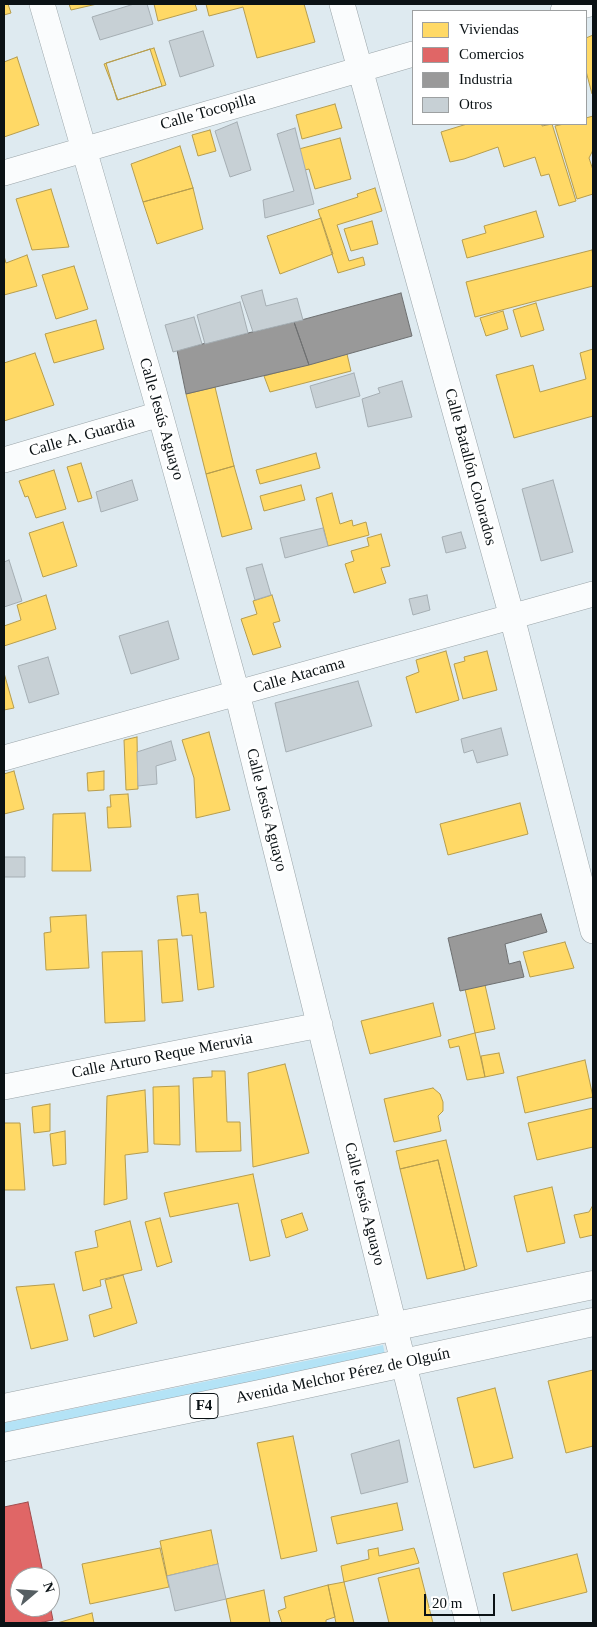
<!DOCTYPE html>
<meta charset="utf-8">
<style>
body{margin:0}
#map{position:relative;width:597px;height:1627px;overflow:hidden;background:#deeaf0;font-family:Georgia,serif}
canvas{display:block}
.frame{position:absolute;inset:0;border:5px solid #0b1215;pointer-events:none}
.legend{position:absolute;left:412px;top:10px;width:175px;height:115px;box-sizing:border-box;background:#fff;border:1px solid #9da0a1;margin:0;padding:6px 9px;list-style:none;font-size:15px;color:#0b1215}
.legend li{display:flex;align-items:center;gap:10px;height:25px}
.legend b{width:25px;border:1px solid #9da0a1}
.north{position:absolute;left:10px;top:1567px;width:50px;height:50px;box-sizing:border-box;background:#fff;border:1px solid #9da0a1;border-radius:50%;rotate:72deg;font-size:14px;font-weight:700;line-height:20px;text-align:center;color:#0b1215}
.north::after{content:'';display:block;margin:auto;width:18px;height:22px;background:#555e62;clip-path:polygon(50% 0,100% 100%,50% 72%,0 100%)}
.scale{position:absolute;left:424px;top:1594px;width:71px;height:22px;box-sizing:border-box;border:2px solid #0b1215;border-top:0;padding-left:6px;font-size:15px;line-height:18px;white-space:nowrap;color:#0b1215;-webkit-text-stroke:4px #fff;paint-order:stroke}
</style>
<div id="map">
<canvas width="597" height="1627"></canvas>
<div class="frame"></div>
<ul class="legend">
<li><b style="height:14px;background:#ffd966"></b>Viviendas</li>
<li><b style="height:14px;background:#e06666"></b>Comercios</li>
<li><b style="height:14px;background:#999"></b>Industria</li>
<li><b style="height:14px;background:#c7d0d5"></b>Otros</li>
</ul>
<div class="north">N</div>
<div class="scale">20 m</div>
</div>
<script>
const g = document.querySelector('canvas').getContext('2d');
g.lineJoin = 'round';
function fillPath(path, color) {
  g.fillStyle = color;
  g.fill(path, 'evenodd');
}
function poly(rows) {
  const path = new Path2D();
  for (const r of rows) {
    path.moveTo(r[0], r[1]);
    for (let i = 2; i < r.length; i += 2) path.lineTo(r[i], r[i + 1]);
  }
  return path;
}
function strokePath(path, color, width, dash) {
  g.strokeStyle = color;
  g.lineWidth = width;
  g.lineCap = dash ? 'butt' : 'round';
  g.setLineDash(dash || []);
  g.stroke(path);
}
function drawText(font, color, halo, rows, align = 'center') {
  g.font = font + ' Georgia,serif';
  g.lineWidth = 5;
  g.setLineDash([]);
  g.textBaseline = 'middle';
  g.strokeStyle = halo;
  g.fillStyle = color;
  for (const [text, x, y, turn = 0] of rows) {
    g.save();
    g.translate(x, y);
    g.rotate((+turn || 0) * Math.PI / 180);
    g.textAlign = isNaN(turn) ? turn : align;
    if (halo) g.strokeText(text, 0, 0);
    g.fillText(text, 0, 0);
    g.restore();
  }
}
fillPath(poly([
 [383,1345,385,1355,4,1434,4,1423]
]), '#b4e3f6');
const homes = poly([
 [4,4,8,4,11,13,4,15,4,4],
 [69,4,97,4,71,10,69,4],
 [154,4,195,4,197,10,158,21,154,4],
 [206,4,304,4,315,42,257,58,243,7,209,16,206,4],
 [593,35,593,94,592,94,586,71,586,38,593,35],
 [154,48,166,85,117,100,106,63,154,48],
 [150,49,162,86,118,100,104,64,150,49],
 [17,57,39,125,4,137,4,62,17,57],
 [335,104,342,128,302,139,296,115,335,104],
 [593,116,593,150,589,158,593,170,593,194,577,199,555,126,564,124,586,124,586,118,593,116],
 [467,124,542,124,542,126,552,124,576,201,559,206,549,174,541,176,535,157,504,167,498,147,464,159,450,162,441,132,467,124],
 [210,130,216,151,198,156,192,135,210,130],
 [340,138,351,179,315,189,309,169,305,170,299,149,340,138],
 [180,146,193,188,143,202,131,164,180,146],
 [193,188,203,229,157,244,143,202,193,188],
 [375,188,382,211,337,225,349,261,363,257,365,265,338,273,318,210,358,197,357,194,375,188],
 [51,189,69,247,32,250,16,199,51,189],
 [536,211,544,237,467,258,462,240,486,233,484,226,536,211],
 [321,218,333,254,280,274,267,236,321,218],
 [372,221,378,244,351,251,344,229,372,221],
 [592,250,593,256,593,286,475,317,466,282,592,250],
 [27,255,37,286,4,295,4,256,6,263,27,255],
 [74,266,88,309,56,319,42,275,74,266],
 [536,303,544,330,521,337,513,310,536,303],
 [503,311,508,329,486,336,480,318,503,311],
 [96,320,104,349,54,363,45,334,96,320],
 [593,349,593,416,514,438,496,375,533,365,540,392,586,379,580,353,593,349],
 [35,353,54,405,4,421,4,363,35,353],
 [347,354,351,371,270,392,264,376,347,354],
 [215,387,234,466,206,474,186,394,215,387],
 [316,453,320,468,260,484,256,470,316,453],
 [81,463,92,498,78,502,67,467,81,463],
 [234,466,252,529,222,537,206,474,234,466],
 [54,470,66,509,36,518,28,496,25,497,19,481,54,470],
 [301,485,305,500,264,511,260,496,301,485],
 [332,493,340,524,352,520,353,526,366,522,369,535,328,546,316,498,332,493],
 [63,522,77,566,43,577,29,533,63,522],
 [381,534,390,566,381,568,386,583,354,593,345,564,354,561,351,551,369,546,367,538,381,534],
 [46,595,56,629,4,646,4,626,21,620,17,605,46,595],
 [272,595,280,621,273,623,281,647,253,655,241,619,257,614,253,601,272,595],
 [446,651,459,700,416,713,406,677,419,672,416,660,446,651],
 [487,651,497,690,463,699,454,664,465,661,464,657,487,651],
 [4,673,14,708,4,710,4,673],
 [209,732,230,810,196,818,194,778,182,740,209,732],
 [137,737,138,789,126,790,124,740,137,737],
 [14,771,24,809,4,814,4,774,14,771],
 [104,771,104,790,88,791,87,773,104,771],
 [128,794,131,827,108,828,107,807,111,807,110,795,128,794],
 [520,803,528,834,448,855,440,824,520,803],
 [85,813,91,871,52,871,53,814,85,813],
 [198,894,200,913,206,912,214,987,198,990,192,935,182,936,177,896,198,894],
 [86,915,89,968,46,970,44,933,51,932,50,917,86,915],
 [177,939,183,1001,162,1003,158,940,177,939],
 [565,942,574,968,530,977,523,952,565,942],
 [142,951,145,1021,105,1023,102,952,142,951],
 [485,985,495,1029,475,1033,465,989,485,985],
 [433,1003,441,1036,370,1054,361,1021,433,1003],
 [475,1033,485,1077,467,1080,459,1046,450,1048,448,1040,475,1033],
 [499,1053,504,1073,485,1077,481,1056,499,1053],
 [585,1060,593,1097,525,1113,517,1077,585,1060],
 [285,1064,309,1153,253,1167,248,1073,285,1064],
 [212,1071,225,1071,227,1122,240,1122,241,1151,196,1152,193,1078,212,1077,212,1071],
 [179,1086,180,1145,154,1144,153,1087,179,1086],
 [433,1088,440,1094,443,1102,443,1111,438,1116,441,1131,394,1142,384,1099,433,1088],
 [145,1090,148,1152,125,1155,127,1199,104,1205,107,1096,145,1090],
 [50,1104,50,1131,34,1133,32,1107,50,1104],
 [593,1108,593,1147,537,1160,528,1123,593,1108],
 [4,1123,20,1123,25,1190,4,1190,4,1123],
 [65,1131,66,1164,53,1166,50,1134,65,1131],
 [446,1140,477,1266,465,1270,438,1160,400,1169,396,1151,446,1140],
 [438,1160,465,1270,427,1279,400,1169,438,1160],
 [253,1174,270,1256,250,1261,238,1203,170,1217,164,1193,253,1174],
 [552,1187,565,1243,527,1252,514,1196,552,1187],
 [593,1205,593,1235,580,1238,574,1215,589,1212,593,1205],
 [302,1213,308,1230,286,1238,281,1220,302,1213],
 [160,1218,172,1262,157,1267,145,1222,160,1218],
 [130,1221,142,1270,100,1280,101,1286,83,1291,75,1252,98,1247,95,1231,130,1221],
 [123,1275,137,1323,94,1337,89,1315,112,1308,105,1280,123,1275],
 [54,1284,68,1340,31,1349,16,1287,54,1284],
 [593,1370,593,1446,566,1453,548,1381,593,1370],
 [495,1388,513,1458,474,1468,457,1398,495,1388],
 [293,1436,317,1551,281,1559,257,1443,293,1436],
 [397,1503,403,1530,337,1544,331,1517,397,1503],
 [211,1530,218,1564,167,1576,160,1541,211,1530],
 [160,1548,169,1587,90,1604,82,1564,160,1548],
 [378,1548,379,1556,414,1548,419,1563,344,1582,341,1566,369,1559,368,1550,378,1548],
 [577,1554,587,1592,512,1611,503,1573,577,1554],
 [419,1568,433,1623,389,1623,378,1578,419,1568],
 [344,1582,354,1623,336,1623,328,1585,344,1582],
 [328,1585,335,1617,326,1620,326,1623,282,1623,278,1611,286,1608,284,1597,328,1585],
 [264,1590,270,1623,231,1623,226,1599,264,1590],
 [92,1613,94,1623,57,1623,92,1613]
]);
fillPath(homes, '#ffd966');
strokePath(homes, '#b69d4e', 1);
const shops = poly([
 [28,1502,44,1577,20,1577,20,1607,50,1607,50,1605,53,1620,38,1623,4,1623,4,1507,28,1502]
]);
fillPath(shops, '#e06666');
strokePath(shops, '#a04d4e', 1);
const industry = poly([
 [401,293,412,336,309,365,294,322,401,293],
 [294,322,309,365,186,394,177,350,294,322],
 [541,914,547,932,505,944,509,964,520,961,524,977,460,991,448,938,541,914]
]);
fillPath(industry, '#999');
strokePath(industry, '#6e7071', 1);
const building = poly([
 [134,4,147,4,153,24,100,40,92,17,134,4],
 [203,31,214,66,180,77,169,41,203,31],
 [237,122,251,170,230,177,215,131,237,122],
 [295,128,314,204,265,218,263,200,294,191,277,134,295,128],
 [262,290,266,306,297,298,303,320,253,332,241,296,262,290],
 [240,302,248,333,205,344,197,315,240,302],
 [194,317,202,344,173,352,165,325,194,317],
 [354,373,360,396,316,408,310,386,354,373],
 [402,381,412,417,368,427,362,399,380,393,378,388,402,381],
 [132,480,138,500,101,512,96,492,132,480],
 [553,480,573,552,541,561,522,489,553,480],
 [323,528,328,546,285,558,280,538,323,528],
 [461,532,466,548,446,553,442,537,461,532],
 [9,560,22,601,4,607,4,562,9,560],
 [262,564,271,595,255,600,246,568,262,564],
 [427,595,430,610,413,615,409,599,427,595],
 [168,621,179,659,131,674,119,636,168,621],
 [48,657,59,694,29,703,18,666,48,657],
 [358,681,372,726,286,752,275,703,358,681],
 [501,728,508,755,477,763,473,750,464,753,461,739,501,728],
 [171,741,176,760,156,766,157,784,138,786,137,752,171,741],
 [4,857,25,857,25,877,4,877,4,857],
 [399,1440,408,1482,361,1494,351,1454,399,1440],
 [218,1564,226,1599,175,1611,167,1576,218,1564]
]);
fillPath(building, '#c7d0d5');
strokePath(building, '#a5aeb3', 1);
const minor = poly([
 [42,4,154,392,237,693,468,1623],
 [342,4,512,617,593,931],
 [563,11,590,4],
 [4,173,413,54],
 [4,460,160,414],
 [4,758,593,594],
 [4,1087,320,1025]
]);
const highway = poly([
 [4,1408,593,1285],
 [4,1447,265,1393,593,1322]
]);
strokePath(minor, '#9ba5a9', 26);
strokePath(highway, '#9ba5a9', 29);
strokePath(minor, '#fafcfd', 25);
strokePath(highway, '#fafcfd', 28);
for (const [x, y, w] of [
 [204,1406,28]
]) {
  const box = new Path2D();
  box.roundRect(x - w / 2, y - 12.5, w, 25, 4);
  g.fillStyle = '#fff';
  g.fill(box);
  strokePath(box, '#0b1215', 1);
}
drawText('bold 15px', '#0b1215', null, [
 ["F4",204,1406]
]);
drawText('16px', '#0b1215', '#fff', [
 ["Calle Tocopilla",208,112,-16],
 ["Calle Jesús Aguayo",161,419,74],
 ["Calle A. Guardia",82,437,-16],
 ["Calle Batallón Colorados",470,467,75],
 ["Calle Atacama",299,676,-16],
 ["Calle Jesús Aguayo",266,810,76],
 ["Calle Arturo Reque Meruvia",162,1056,-11],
 ["Calle Jesús Aguayo",364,1204,76],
 ["Avenida Melchor Pérez de Olguín",343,1376,-12]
]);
</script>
